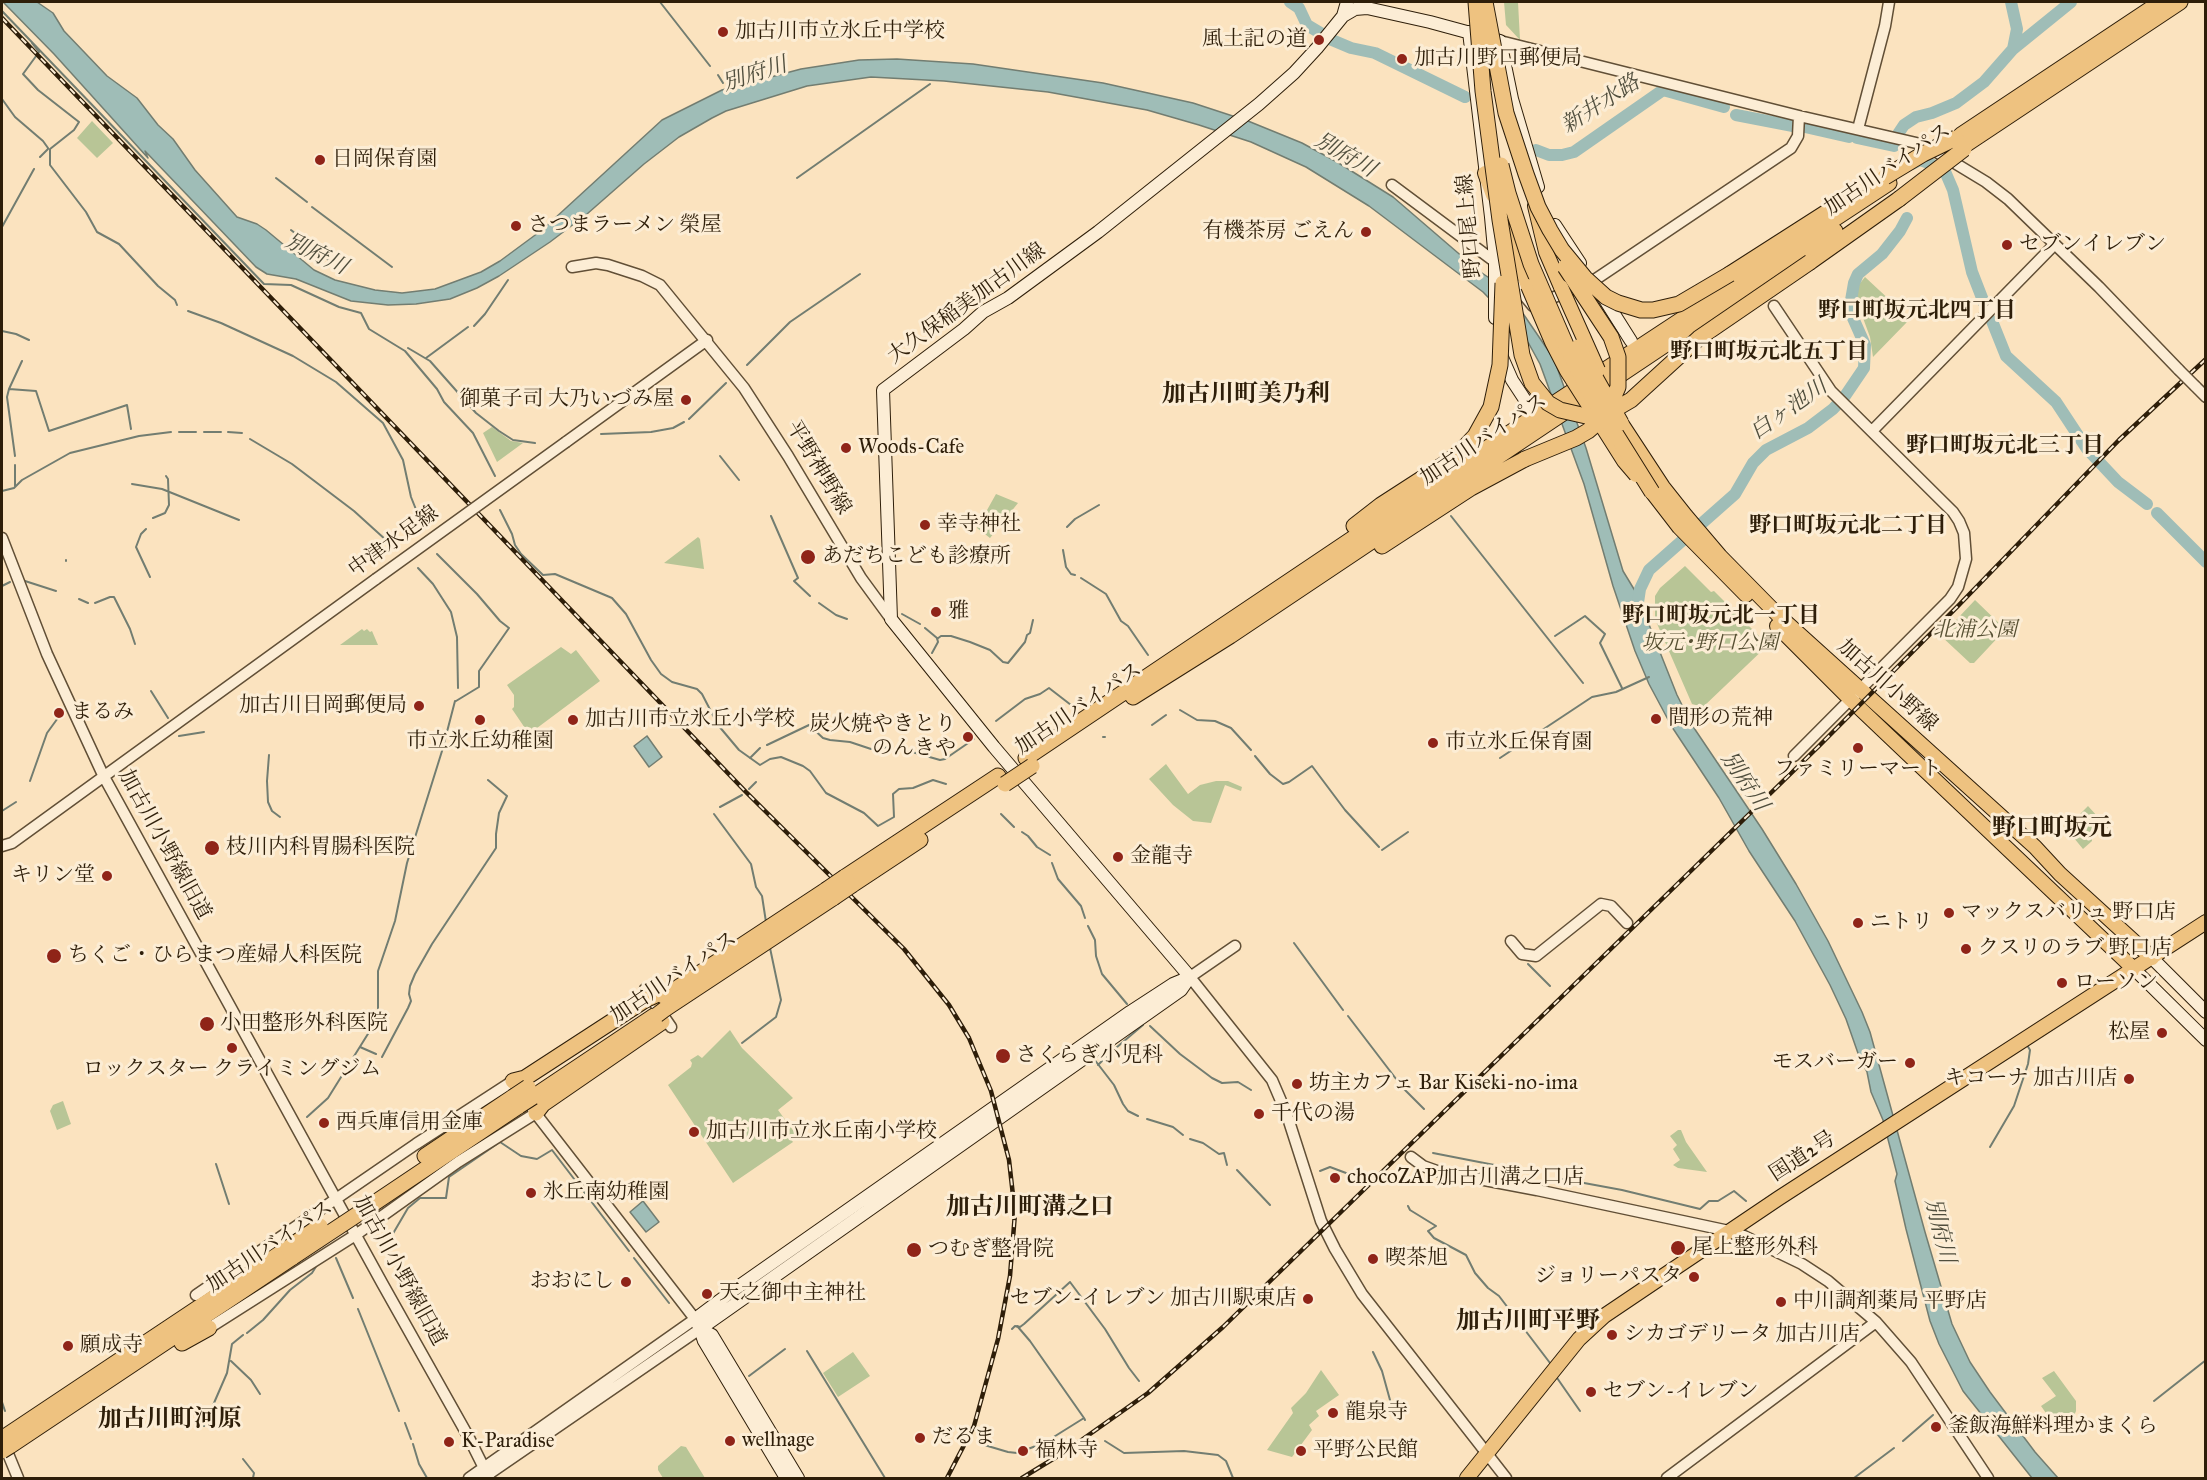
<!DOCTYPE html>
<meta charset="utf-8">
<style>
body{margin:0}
#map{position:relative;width:2207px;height:1480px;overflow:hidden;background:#fbe3bf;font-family:"IM FELL Great Primer",serif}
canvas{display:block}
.frame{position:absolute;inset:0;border:3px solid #2e1e09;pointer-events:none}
</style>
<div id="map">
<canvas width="2207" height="1480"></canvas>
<div class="frame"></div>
</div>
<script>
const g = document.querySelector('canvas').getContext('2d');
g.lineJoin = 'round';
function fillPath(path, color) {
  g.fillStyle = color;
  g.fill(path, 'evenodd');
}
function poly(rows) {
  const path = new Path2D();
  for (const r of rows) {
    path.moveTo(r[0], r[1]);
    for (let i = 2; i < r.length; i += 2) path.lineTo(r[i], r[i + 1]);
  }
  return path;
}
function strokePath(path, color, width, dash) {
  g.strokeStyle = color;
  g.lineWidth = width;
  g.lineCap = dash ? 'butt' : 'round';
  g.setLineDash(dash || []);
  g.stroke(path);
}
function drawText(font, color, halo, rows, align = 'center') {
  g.font = font + ' "IM FELL Great Primer","Noto Serif JP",serif';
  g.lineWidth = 6;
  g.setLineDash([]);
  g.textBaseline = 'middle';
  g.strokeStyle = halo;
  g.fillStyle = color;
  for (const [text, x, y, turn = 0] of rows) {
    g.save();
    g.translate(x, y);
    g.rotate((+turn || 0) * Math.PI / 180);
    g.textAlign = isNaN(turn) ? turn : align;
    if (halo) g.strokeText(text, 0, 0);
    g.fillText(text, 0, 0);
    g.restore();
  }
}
fillPath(poly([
 [1504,2,1518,2,1520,40,1506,25],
 [92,121,113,143,97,158,77,138],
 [1865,277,1908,317,1908,321,1873,357,1870,337,1856,299,1857,287],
 [492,427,511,441,523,443,497,462,483,433],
 [996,494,1018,503,990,538,977,528],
 [698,537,700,539,704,569,664,563],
 [1685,566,1711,592,1714,591,1768,645,1703,707,1692,704,1655,619,1655,596,1660,588],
 [1975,600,2003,627,2003,632,1974,663,1970,663,1941,636],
 [362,629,364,631,367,629,370,632,372,631,378,645,340,645],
 [561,647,571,654,576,650,600,681,529,734,512,709,514,707,514,695,507,685],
 [1166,764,1188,794,1200,785,1216,781,1228,781,1242,787,1241,791,1225,785,1211,823,1193,821,1173,805,1149,779],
 [2088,806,2108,828,2092,839,2092,841,2083,849,2064,826,2076,818],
 [730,1030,742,1048,793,1098,778,1110,795,1133,790,1138,793,1142,733,1183,668,1085,691,1067,692,1063,690,1060,698,1055,702,1058],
 [63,1101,71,1124,57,1130,50,1111,53,1105],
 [1678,1130,1681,1130,1686,1142,1707,1172,1678,1168,1673,1165,1680,1160,1673,1149,1677,1145,1670,1136],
 [853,1352,870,1376,838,1397,823,1373],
 [1321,1370,1339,1395,1316,1411,1319,1416,1309,1425,1312,1430,1292,1457,1267,1450,1293,1413,1291,1408,1306,1393],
 [2054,1371,2076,1401,2076,1411,2066,1434,2060,1433,2041,1406,2056,1396,2042,1378],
 [681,1446,686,1447,705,1478,663,1478,658,1470,658,1466]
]), '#b8c596');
const water = poly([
 [3,2,37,2,53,13,64,31,107,76,137,98,158,125,173,139,195,170,237,217,257,224,266,230,314,270,335,280,375,290,402,293,435,289,481,272,500,261,542,230,662,120,722,90,801,69,859,60,897,59,973,64,1103,83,1193,103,1248,121,1302,143,1337,162,1393,197,1479,271,1507,290,1554,359,1586,448,1623,571,1643,604,1648,622,1677,695,1692,725,1762,829,1796,884,1828,941,1862,1012,1870,1032,1925,1232,1952,1324,1970,1362,1990,1392,2035,1452,2058,1478,2032,1478,1963,1391,1939,1344,1930,1321,1906,1229,1895,1181,1897,1174,1883,1120,1871,1092,1867,1072,1860,1059,1846,1019,1830,985,1795,921,1749,851,1719,798,1672,727,1649,684,1635,651,1613,586,1584,484,1540,364,1529,344,1511,321,1483,292,1369,206,1306,167,1251,142,1199,125,1147,110,1048,92,944,81,871,77,807,86,726,111,712,118,679,137,644,164,587,214,550,242,499,276,477,288,450,299,416,304,388,305,351,301,296,279,267,274,256,267,145,151,148,158,54,54,3,2],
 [647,736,662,757,649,767,634,746,647,736],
 [643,1201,659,1222,646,1232,630,1212,643,1201]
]);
fillPath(water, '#9fbdb7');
strokePath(water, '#727d71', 1.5);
strokePath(poly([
 [660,2,710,66],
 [2,11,264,284,291,285,339,307,361,313,369,329,405,351,437,389,444,402,473,433,495,476],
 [32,43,39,52,23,74,38,90,79,122,74,130,50,149,50,165,86,212,97,232,119,244,158,286,175,300,177,305],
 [718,75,723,83],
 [2,99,15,117,43,141,48,148],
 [40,157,48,149],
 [276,178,307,202],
 [797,178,930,84],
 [312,207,392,267],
 [2,227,34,169],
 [291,230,330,261,339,273],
 [188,311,221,323,293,356,336,382,383,423,403,460,411,497,423,527],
 [474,326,485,314,508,280],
 [2,331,16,334,29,340],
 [408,348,430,361,476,413,499,431,513,440,535,443],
 [426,358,468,327],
 [747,365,790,322,860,274],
 [9,389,36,391,49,431,127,405,131,429],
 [689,419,726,383],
 [179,432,196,432],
 [204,432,221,432],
 [228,432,242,433],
 [601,434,651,432,673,428,684,422],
 [250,439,292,464,354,511,397,550],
 [15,456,7,397,9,389,22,361],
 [720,456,739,480],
 [15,465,15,486],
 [132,484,162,489,239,520],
 [2,491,14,488,22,480,70,453,139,436,171,432],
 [500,510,512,534,515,545,521,554,543,575,555,574,612,598,626,614,651,660,661,674,672,682,697,689,702,694,718,725,739,750,760,765,770,759,781,757,803,766,810,771,826,793,864,813,878,826,894,817,893,794,899,789,913,788,933,780,946,784],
 [771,516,798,578,794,581,810,596],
 [1451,516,1583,683],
 [153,518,165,513,169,505,168,479,166,476],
 [1067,527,1075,519,1099,505],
 [146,529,141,534,136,547,150,577],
 [1063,550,1066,567,1071,574,1075,575],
 [437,554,477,594,500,621,509,628,479,671,479,687,456,701],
 [66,560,66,561],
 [418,568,433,584,451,612,457,637,458,688],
 [1081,578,1106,594,1121,621,1128,626,1148,655],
 [25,581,56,591],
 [2,586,10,582],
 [79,599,88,603],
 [95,603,110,597,114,597,130,629,135,644],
 [819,603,836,615,847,619],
 [902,614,920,624],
 [925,628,937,638,938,642,932,653],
 [1555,636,1585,616,1605,634,1600,643,1622,688],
 [937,639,941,636,951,636,970,642,990,650,1003,662,1008,663,1025,642,1027,635,1030,633,1033,620],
 [151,691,168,718],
 [1180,710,1197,720,1215,721,1231,728,1251,750],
 [996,721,1025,699,1040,694,1049,688,1071,705],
 [1152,725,1166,715],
 [179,736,204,732],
 [1103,737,1105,737],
 [767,745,809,725,823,738,830,740,850,742,871,749,892,747],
 [898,748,940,760,945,759,974,739],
 [269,755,267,781,268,802,272,811,280,817],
 [1255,756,1270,774,1283,784,1289,782,1312,766,1345,810,1379,847],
 [750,758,760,748],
 [1500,758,1592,697,1616,692,1649,677],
 [30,781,47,733,63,711],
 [749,789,756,782],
 [720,807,742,795],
 [2,811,16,802],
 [714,814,751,864,756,887,762,896,766,922],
 [1001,814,1014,827],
 [1022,832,1028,836,1037,847,1050,855],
 [1382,850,1408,832],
 [1052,863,1058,879,1081,906,1085,918],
 [1088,926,1095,940,1096,956,1102,974,1127,1004],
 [1294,943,1343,1010],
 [1528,964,1550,986],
 [1348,1016,1403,1088,1424,1109],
 [1150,1026,1180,1054,1212,1078,1222,1083,1238,1082,1251,1090],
 [742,1043,776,1017,781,1000,770,948],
 [360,1047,376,1054],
 [1110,1053,1143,1025],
 [382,1057,408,1008,411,1001,409,994,410,986,415,974,432,944,496,848,496,834,499,813,507,796,488,780],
 [1094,1059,1114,1085,1123,1104,1128,1111,1138,1116],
 [1098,1065,1106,1057],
 [307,1117,328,1098,371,1029,378,1013,378,971,395,921,407,863,442,751,455,701],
 [1147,1119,1173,1127,1183,1135],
 [1190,1139,1203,1143,1219,1154,1224,1153,1227,1165],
 [1990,1147,2014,1106,2028,1064,2030,1050,2027,1045],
 [1433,1153,1520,1170],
 [216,1164,229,1204],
 [1237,1170,1270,1205],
 [1320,1171,1330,1167,1354,1176],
 [1557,1178,1622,1190,1700,1209,1709,1201,1718,1201,1734,1191,1746,1201],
 [1408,1206,1410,1210,1436,1226,1428,1231,1434,1238,1466,1255,1475,1273,1488,1288,1499,1296,1550,1363],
 [379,1246,391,1237,408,1208,420,1198,446,1198,449,1177,500,1142,521,1156,537,1159,552,1150,629,1251],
 [336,1258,353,1298],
 [634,1258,669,1303],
 [358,1309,399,1411],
 [1017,1326,1020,1327,1024,1324,1070,1282,1105,1329,1129,1368,1139,1381],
 [1012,1329,1015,1326,1018,1327,1030,1341,1084,1418],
 [247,1333,263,1320,290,1290,312,1273,317,1265],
 [807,1351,885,1478],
 [1373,1352,1382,1371,1390,1400],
 [231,1361,251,1380,260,1394],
 [1555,1375,1580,1411],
 [749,1376,785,1349],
 [2154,1401,2206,1360],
 [2,1402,5,1411],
 [405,1423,411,1439],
 [204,1426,227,1373,232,1344,243,1335],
 [1105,1441,1124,1453,1184,1451,1218,1455,1226,1461,1233,1478],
 [1903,1441,1933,1415],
 [413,1444,419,1464,427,1478],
 [981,1444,1008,1452,1017,1453,1044,1443,1084,1418,1085,1420],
 [243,1459,254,1473,253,1478],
 [1854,1478,1894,1448]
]), '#727d71', 2);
strokePath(poly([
 [1290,2,1299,8,1307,25,1332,40,1351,48,1375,53,1465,97],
 [2013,49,2071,2],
 [1736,115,1793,126],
 [1805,127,1849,137],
 [1857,138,1894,146,1898,134,1904,125,1916,117,1932,113,1956,103,1984,82,2013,49,2017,29,2011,2],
 [1536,150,1549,155,1562,155,1574,152,1663,90,1724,107],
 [1912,164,1920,160,1944,169,1953,190,1972,272,1984,303],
 [1992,321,2006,356,2056,402,2087,449,2118,482,2147,504],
 [2157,513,2206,562],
 [1637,609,1640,589,1649,570,1735,494,1753,463,1766,450,1808,428,1833,409,1845,396,1864,368,1865,345,1853,318,1850,306,1854,283,1858,274,1882,254,1900,231,1907,218]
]), '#9fbdb7', 12);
const tertiary = poly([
 [1500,41,1799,116,1925,145,1986,182,2008,199,2099,287,2179,370],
 [1858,129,1885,26,1889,2],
 [1392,185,1498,264],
 [572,267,596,263,608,265,642,276,660,285,744,388,788,456,861,578,891,619],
 [1510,278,1533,306,1593,281,1791,148,1798,136,1799,116],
 [1774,306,1831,391,1953,512,1959,521,1964,533,1966,559,1958,587,1950,599,1794,756],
 [2195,386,2206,397],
 [1872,431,2055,244],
 [566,442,707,340],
 [2,538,47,654,103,775,382,1283,468,1436,489,1478],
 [2,846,12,843,376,579],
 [1511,941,1522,954,1536,956,1601,904,1611,906,1627,923],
 [1235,946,1190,977,1272,1080,1287,1115,1321,1221,1335,1249,1362,1294,1506,1478],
 [645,989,671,1027],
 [1411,1157,1423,1166,1437,1171,1537,1190,1729,1231,1744,1236,1802,1264,1828,1281,1876,1322,1911,1362,1988,1478],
 [196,1295,416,1144,513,1081,517,1087],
 [209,1328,357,1234,458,1162,536,1113],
 [4,1444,18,1478],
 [469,1478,695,1319,533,1110],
 [483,1478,700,1329],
 [1667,1478,1876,1322]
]);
const secondary = poly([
 [1343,16,1355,9,1367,8,1430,22,1500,41,1512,99,1538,187],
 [1469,32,1491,217,1495,260,1495,318],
 [1555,225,1580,263],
 [1602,295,1631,341],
 [1501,355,1512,380,1531,409],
 [2152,958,2206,1012],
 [2134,969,2206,1040],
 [1190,977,994,747,891,619,883,390,964,329,983,312,1008,298,1098,232,1259,104,1294,73,1317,48,1343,16,1347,2],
 [1190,977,1181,990,700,1329,695,1319,735,1289,1130,1012,1173,984,1190,977],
 [786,1478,704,1341,700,1329,712,1335,798,1478]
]);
const primary = poly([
 [1485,173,1493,195],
 [1535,206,1546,252,1561,287],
 [1505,224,1528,286],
 [1621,423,1663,487,1686,516,1720,556,1778,615,2035,847,2060,874,2152,958],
 [1652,492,1679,527,1746,595],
 [1777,626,1851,700,2134,969]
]);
const trunk = poly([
 [1467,1478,1579,1339,1604,1316,1779,1198,2206,922]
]);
const motorway = poly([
 [1961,135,2161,2],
 [1962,147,2180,2],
 [1810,262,1899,199],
 [1730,274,1844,201],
 [1354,526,1381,505,1446,463],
 [1382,546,1471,488,1525,459],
 [1133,697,1230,636,1835,231],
 [1026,758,1532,418,1889,183],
 [845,877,998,776],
 [852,885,920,840],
 [659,1000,826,890],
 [665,1009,833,898],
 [513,1081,525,1078,645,1000],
 [533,1097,654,1016],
 [536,1113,543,1104,662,1022],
 [425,1156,513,1097],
 [361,1212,519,1106],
 [182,1343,209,1328],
 [6,1436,288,1248],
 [10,1446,293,1257]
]);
strokePath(tertiary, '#614f36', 13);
strokePath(secondary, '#2e1e09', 14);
strokePath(primary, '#2e1e09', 16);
strokePath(trunk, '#2e1e09', 16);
strokePath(motorway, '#2e1e09', 17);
strokePath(tertiary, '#fcedd5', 10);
strokePath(secondary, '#fcedd5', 12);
strokePath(primary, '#eec280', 14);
strokePath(trunk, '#eec280', 14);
strokePath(motorway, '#eec280', 15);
const rail = poly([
 [2,18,746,792,904,949,949,1005,969,1038,991,1091,1009,1160,1015,1213,1010,1276,998,1339,974,1426,947,1478],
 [1022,1478,1066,1451,1148,1393,1223,1327,1819,746,1957,607,2119,440,2206,359]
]);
strokePath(rail, '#2e1e09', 4.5);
strokePath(rail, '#fcedd5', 2, [7]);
const tertiaryBridge = poly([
 [2179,370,2195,386],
 [376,579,566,442]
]);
const primaryBridge = poly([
 [1528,286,1552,342,1567,371,1624,461,1636,475],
 [1561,287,1598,370]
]);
const motorwayBridge = poly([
 [1476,2,1483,91,1500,220,1522,355,1532,383,1548,403,1560,410,1586,416,1598,415,1619,407,1631,400,1699,338,1810,262],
 [1485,2,1506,113,1526,174,1538,207,1550,230,1562,250,1585,278,1606,297,1618,303,1641,310,1653,310,1679,304,1730,274],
 [1501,165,1508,193,1531,264,1566,345,1587,388,1652,492],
 [1885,177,1923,154,1956,138],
 [1899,199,1964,149],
 [1578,347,1621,423],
 [1525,459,1576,438,1588,431,1602,419,1608,410,1618,387,1618,357,1611,337,1565,267],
 [1446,463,1459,453,1475,436,1491,407,1500,365,1503,283],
 [1005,784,1032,766],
 [826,890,845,877],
 [833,898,852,885],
 [645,1000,656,995],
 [657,1015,665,1009],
 [513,1097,528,1087],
 [519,1106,533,1097],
 [288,1248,320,1226],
 [293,1257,361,1212],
 [2,1439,6,1436],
 [2,1451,10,1446]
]);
strokePath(tertiaryBridge, '#614f36', 13, []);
strokePath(primaryBridge, '#2e1e09', 16, []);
strokePath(motorwayBridge, '#2e1e09', 17, []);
strokePath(tertiaryBridge, '#fcedd5', 10);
strokePath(primaryBridge, '#eec280', 14);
strokePath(motorwayBridge, '#eec280', 15);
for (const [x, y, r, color] of [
 [723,32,6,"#8f2418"],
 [1319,40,6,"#8f2418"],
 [1402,59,6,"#8f2418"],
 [320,160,6,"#8f2418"],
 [516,226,6,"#8f2418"],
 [1366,232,6,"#8f2418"],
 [2007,245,6,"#8f2418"],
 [686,400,6,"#8f2418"],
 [846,448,6,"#8f2418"],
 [925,525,6,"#8f2418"],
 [808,557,8,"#8f2418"],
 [936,612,6,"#8f2418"],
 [419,706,6,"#8f2418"],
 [59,713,6,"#8f2418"],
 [1656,719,6,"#8f2418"],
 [480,720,6,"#8f2418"],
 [573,720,6,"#8f2418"],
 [968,737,6,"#8f2418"],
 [1433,743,6,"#8f2418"],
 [1858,748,6,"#8f2418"],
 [212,848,8,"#8f2418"],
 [1118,857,6,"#8f2418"],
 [107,876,6,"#8f2418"],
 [1949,913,6,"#8f2418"],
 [1858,923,6,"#8f2418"],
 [1966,949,6,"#8f2418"],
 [54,956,8,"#8f2418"],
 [2062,983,6,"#8f2418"],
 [207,1024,8,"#8f2418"],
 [2162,1033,6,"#8f2418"],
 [232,1048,6,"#8f2418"],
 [1003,1056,8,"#8f2418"],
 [1910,1063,6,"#8f2418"],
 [2129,1079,6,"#8f2418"],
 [1297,1084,6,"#8f2418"],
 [1259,1114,6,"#8f2418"],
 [324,1123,6,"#8f2418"],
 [694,1132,6,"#8f2418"],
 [1335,1178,6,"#8f2418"],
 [531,1193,6,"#8f2418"],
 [1678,1248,8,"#8f2418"],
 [914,1250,8,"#8f2418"],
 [1373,1259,6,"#8f2418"],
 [1694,1277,6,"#8f2418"],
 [626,1282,6,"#8f2418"],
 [707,1294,6,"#8f2418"],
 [1308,1299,6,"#8f2418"],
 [1781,1302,6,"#8f2418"],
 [1612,1335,6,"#8f2418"],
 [68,1346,6,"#8f2418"],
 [1591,1392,6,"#8f2418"],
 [1333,1413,6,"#8f2418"],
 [1936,1427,6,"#8f2418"],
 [920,1438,6,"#8f2418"],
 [730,1441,6,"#8f2418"],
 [449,1442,6,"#8f2418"],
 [1023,1451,6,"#8f2418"],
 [1301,1451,6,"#8f2418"]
]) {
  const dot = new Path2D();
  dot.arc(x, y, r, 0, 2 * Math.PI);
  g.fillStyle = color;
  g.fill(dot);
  strokePath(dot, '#fcedd5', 2);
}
drawText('21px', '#2e1e09', '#fcedd5', [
 ["加古川市立氷丘中学校",735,32],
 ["風土記の道",1307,40,"right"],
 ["加古川野口郵便局",1414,59],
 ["日岡保育園",332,160],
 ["さつまラーメン 榮屋",528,226],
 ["有機茶房 ごえん",1354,232,"right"],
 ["セブンイレブン",2019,245],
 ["御菓子司 大乃いづみ屋",674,400,"right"],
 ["Woods-Cafe",858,448],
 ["幸寺神社",937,525],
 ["あだちこども診療所",822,557],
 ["雅",948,612],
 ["加古川日岡郵便局",407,706,"right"],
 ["まるみ",71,713],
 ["間形の荒神",1668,719],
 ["加古川市立氷丘小学校",585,720],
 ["炭火焼やきとり",956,725,"right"],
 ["のんきや",956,749,"right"],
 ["市立氷丘幼稚園",480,742,"center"],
 ["市立氷丘保育園",1445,743],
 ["ファミリーマート",1858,770,"center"],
 ["枝川内科胃腸科医院",226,848],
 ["金龍寺",1130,857],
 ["キリン堂",95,876,"right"],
 ["マックスバリュ 野口店",1961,913],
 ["ニトリ",1870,923],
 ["クスリのラブ 野口店",1978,949],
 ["ちくご・ひらまつ産婦人科医院",68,956],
 ["ローソン",2074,983],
 ["小田整形外科医院",220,1024],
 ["松屋",2150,1033,"right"],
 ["さくらぎ小児科",1016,1056],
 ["モスバーガー",1898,1063,"right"],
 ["ロックスター クライミングジム",232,1070,"center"],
 ["キコーナ 加古川店",2117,1079,"right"],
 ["坊主カフェ Bar Kiseki-no-ima",1309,1084],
 ["千代の湯",1271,1114],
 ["西兵庫信用金庫",336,1123],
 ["加古川市立氷丘南小学校",706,1132],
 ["chocoZAP加古川溝之口店",1347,1178],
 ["氷丘南幼稚園",543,1193],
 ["尾上整形外科",1692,1248],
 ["つむぎ整骨院",928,1250],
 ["喫茶旭",1385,1259],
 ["ジョリーパスタ",1682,1277,"right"],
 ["おおにし",614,1282,"right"],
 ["天之御中主神社",719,1294],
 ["セブン-イレブン 加古川駅東店",1296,1299,"right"],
 ["中川調剤薬局 平野店",1793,1302],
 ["シカゴデリータ 加古川店",1624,1335],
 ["願成寺",80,1346],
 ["セブン-イレブン",1603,1392],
 ["龍泉寺",1345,1413],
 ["釜飯海鮮料理かまくら",1948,1427],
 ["だるま",932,1438],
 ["wellnage",742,1441],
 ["K-Paradise",461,1442],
 ["福林寺",1035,1451],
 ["平野公民館",1313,1451]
], 'left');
drawText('21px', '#2e1e09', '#fcedd5', [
 ["加古川バイパス",1888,170,-34],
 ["野口尾上線",1470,226,-95],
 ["大久保稲美加古川線",967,304,-36],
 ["加古川バイパス",1484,440,-34],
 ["平野神野線",818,468,59],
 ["中津水足線",394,542,-36],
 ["加古川小野線",1887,686,42],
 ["加古川バイパス",1079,709,-34],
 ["加古川小野線旧道",164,845,61],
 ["加古川バイパス",674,978,-34],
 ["国道2号",1803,1157,-33],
 ["加古川バイパス",270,1247,-34],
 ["加古川小野線旧道",399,1271,61]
]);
drawText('italic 21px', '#575033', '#fcedd5', [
 ["北浦公園",1975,631],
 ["坂元･野口公園",1710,644]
]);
drawText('italic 22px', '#504e3d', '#fcedd5', [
 ["別府川",755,75,-18],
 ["新井水路",1601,105,-33],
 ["別府川",1345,156,30],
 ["別府川",316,255,26],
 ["白ヶ池川",1789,410,-35],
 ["別府川",1744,782,56],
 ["別府川",1939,1231,76]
]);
drawText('bold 22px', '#2e1e09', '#fcedd5', [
 ["野口町坂元北四丁目",1917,312],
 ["野口町坂元北五丁目",1769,353],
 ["野口町坂元北三丁目",2005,447],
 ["野口町坂元北二丁目",1848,527],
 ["野口町坂元北一丁目",1721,617]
]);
drawText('bold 24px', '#2e1e09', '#fcedd5', [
 ["加古川町美乃利",1246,395],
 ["野口町坂元",2052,829],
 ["加古川町溝之口",1030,1208],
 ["加古川町平野",1528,1322],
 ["加古川町河原",170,1420]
]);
</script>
